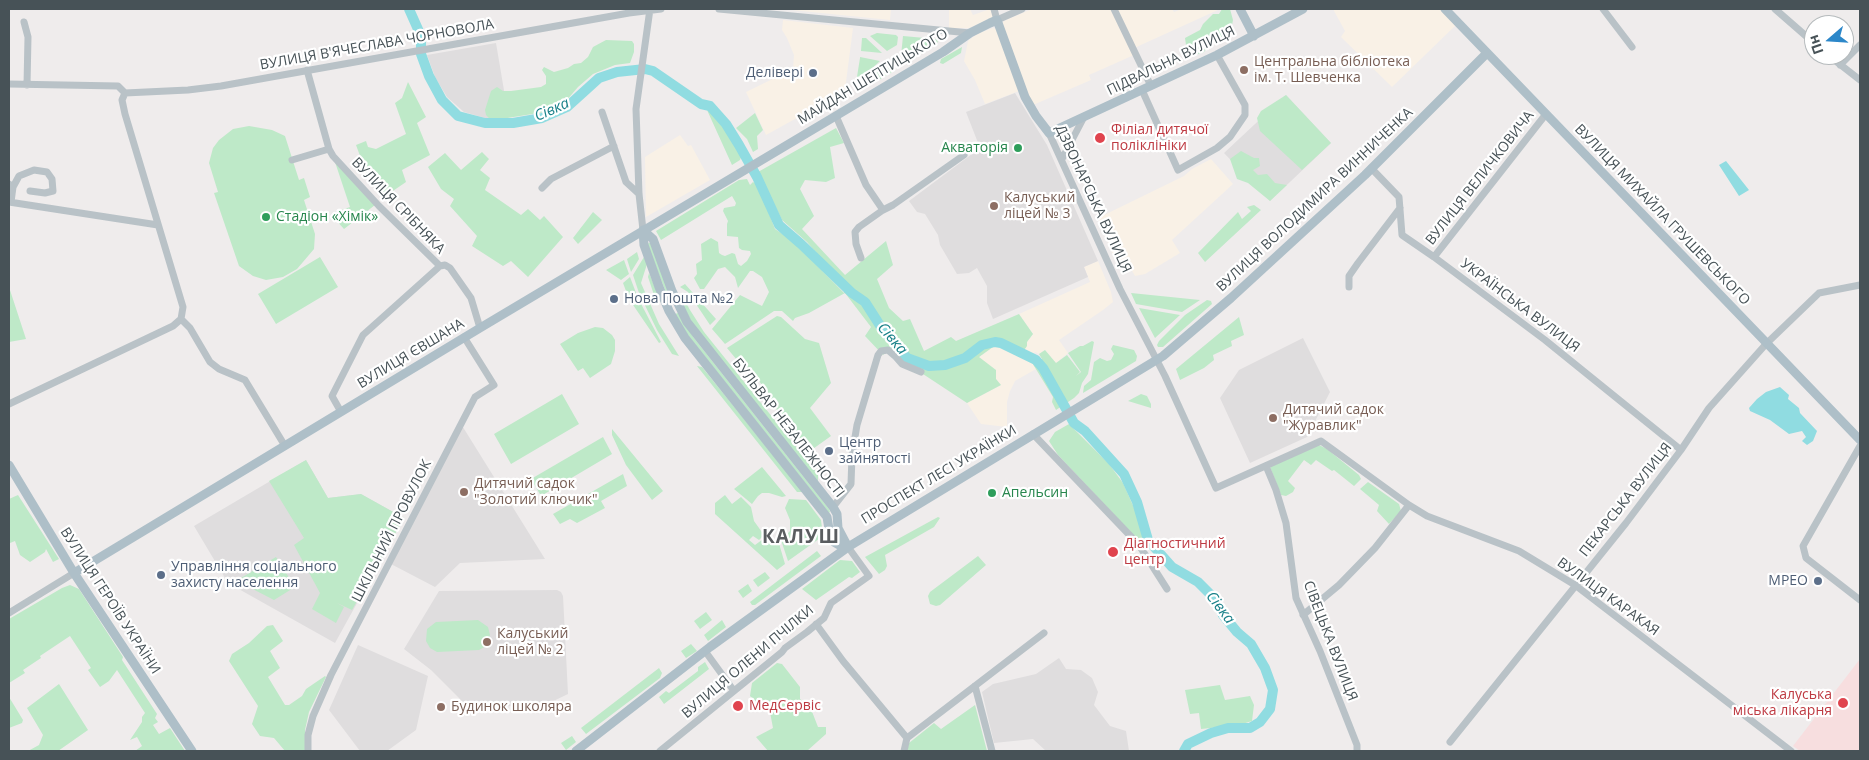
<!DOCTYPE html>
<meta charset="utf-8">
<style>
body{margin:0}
#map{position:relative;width:1869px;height:760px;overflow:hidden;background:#efecec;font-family:"Open Sans",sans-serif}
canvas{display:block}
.frame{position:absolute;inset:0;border:10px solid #475257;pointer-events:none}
.north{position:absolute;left:1804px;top:15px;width:50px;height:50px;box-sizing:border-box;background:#fff;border:1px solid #b5babc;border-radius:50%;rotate:251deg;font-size:14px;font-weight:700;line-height:20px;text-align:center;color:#475257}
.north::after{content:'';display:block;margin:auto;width:18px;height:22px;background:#2c87c9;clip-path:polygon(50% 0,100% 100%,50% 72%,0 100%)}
</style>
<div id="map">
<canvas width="1869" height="760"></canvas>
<div class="frame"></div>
<div class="north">Пн</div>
</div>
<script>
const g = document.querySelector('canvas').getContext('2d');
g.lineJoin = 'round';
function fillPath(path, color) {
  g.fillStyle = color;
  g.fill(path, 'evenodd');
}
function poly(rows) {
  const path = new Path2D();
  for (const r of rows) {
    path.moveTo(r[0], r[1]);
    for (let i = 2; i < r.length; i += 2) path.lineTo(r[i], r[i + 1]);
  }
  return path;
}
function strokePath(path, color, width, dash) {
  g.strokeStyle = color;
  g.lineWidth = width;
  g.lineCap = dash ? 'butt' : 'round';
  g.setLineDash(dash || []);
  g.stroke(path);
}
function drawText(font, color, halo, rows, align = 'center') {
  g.font = font + ' "Open Sans",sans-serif';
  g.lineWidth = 4.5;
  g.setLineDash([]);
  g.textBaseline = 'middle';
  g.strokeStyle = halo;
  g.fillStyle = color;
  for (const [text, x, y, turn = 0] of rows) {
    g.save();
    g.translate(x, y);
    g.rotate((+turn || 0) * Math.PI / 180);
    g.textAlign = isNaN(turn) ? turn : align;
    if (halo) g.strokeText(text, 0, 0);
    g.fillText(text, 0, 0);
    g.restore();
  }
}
fillPath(poly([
 [782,9,891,9,890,20],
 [949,9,970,9,973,15,990,9,993,16,992,18,969,28,949,28],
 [1032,9,1172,9,1174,12,1182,9,1220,9,1132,49,1134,55,1089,75,1091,80,1033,105,1028,97,1002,24,1004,21],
 [1333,9,1440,9,1456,25,1392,87,1341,37,1345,31],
 [783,20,853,28,846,82,844,92,766,135,746,92,793,69,794,55,787,38,782,30],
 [993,28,996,29,1019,91,985,104,975,80,964,61,968,41,977,34],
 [680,135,688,146,691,145,710,180,646,217,645,157],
 [1211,159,1233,184,1172,240,1180,253,1145,274,1135,276,1127,262,1118,267,1098,218,1184,176,1192,169],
 [1098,261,1111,292,1113,302,1103,310,1059,340,1068,353,1056,363,1045,350,1039,354,1035,352,1030,360,1036,369,1015,381,1010,391,1007,402,1007,427,981,424,967,403,1001,385,996,379,996,370,978,358,993,347,1004,347,1027,342,1033,334,1019,314,1090,282,1084,267]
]), '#f9f1e6');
fillPath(poly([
 [496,43,509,120,485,118,464,112,447,97,435,77,427,55],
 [1015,93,1047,145,1098,261,1084,267,1088,277,993,319,987,303,987,286,977,268,969,273,957,274,940,245,938,235,925,214,917,212,909,201,980,148,966,112],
 [1286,95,1331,143,1270,201,1224,153],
 [1303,338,1330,392,1307,437,1250,463,1220,398,1239,370],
 [461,424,545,559,460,563,435,587,389,563],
 [306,460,328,498,361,494,404,518,335,643,228,583,194,526],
 [557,590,561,592,563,596,568,694,541,707,466,705,431,670,404,649,439,591],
 [358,645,428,676,416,730,387,751,360,751,329,710],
 [1059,658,1066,669,1081,670,1092,678,1098,692,1094,705,1110,726,1126,731,1129,751,1046,751,1033,739,994,743,982,692,993,684,1036,674]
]), '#dfddde');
fillPath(poly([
 [1860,659,1860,751,1800,751,1793,746]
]), '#f7dedf');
fillPath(poly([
 [1222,9,1230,9,1233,20,1231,30,1225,30,1223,40,1220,42,1209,44,1204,52,1193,56,1186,45,1185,38,1200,30,1203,24,1213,14,1219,14],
 [877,33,896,35,898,37,897,45,887,51,870,36],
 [903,36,936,39,938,42,915,58,901,56],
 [862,38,866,38,882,53,861,51],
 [606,40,632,41,634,44,634,52,630,63,615,65,593,74,578,87,566,101,545,112,501,119,489,118,486,115,485,110,491,91,497,87,503,91,511,91,541,87,546,84,546,76,542,70,544,67,554,72,568,68,574,64,581,63,588,57,593,47],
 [962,47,961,53,943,64,940,63,941,59],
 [860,57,880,61,856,83,860,58],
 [883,64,894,71,862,90,857,88],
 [408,82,426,117,417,123,430,155,402,170,406,182,387,195,369,180,356,145,366,141,368,147,376,149,406,134,395,103,402,98],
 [1286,95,1331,143,1302,170,1260,131,1257,118,1261,111],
 [707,110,713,113,728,130,742,155,740,160,732,165],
 [755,113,763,130,757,136,758,149,753,152,747,139,736,128],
 [249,126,272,130,285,136,299,180,304,178,310,197,304,200,315,234,314,249,297,269,283,277,266,280,253,276,239,266,214,193,218,192,209,163,213,148,219,140,233,129],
 [836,128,844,143,830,147,835,178,826,182,805,180,800,189,814,216,802,229,845,275,886,241,893,265,877,279,889,308,903,321,910,319,924,351,951,337,956,341,1019,314,1033,334,1027,342,1027,346,1020,356,1004,347,993,347,979,357,996,370,996,379,1001,385,967,403,888,351,883,355,865,336,871,327,845,293,809,313,795,318,793,321,782,311,774,311,725,344,712,329,740,295,762,306,769,292,762,277,753,271,750,271,738,288,735,277,725,267,718,269,704,289,700,289,694,278,697,274,696,264,702,260,701,244,711,238,718,242,719,253,722,255,725,256,732,253,735,254,738,264,741,266,747,261,751,254,750,251,742,250,739,248,738,237,727,236,727,224,728,221,723,211,724,208,735,206,736,203,732,196,661,240,656,231,739,180,747,179,750,185,753,182,758,185,775,229,793,241,844,293,845,282,832,271,807,242,782,220,758,172],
 [1241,151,1254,158,1259,158,1260,166,1253,170,1258,175,1267,174,1275,183,1287,185,1270,201,1248,183,1237,179,1230,159],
 [482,152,489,159,480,170,490,178,485,190,521,215,528,209,540,220,544,216,563,237,528,277,511,261,503,266,472,246,477,236,450,206,454,199,441,189,428,167,445,153,461,170],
 [334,159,375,205,344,229,335,219,339,211,350,207],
 [1254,205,1261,210,1205,262,1198,253,1238,212,1242,219,1251,211,1247,207],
 [593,212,602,220,578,244,573,238],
 [651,242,670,294,667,295,647,244],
 [637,252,639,259,631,272,627,259],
 [320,257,338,287,276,324,258,294],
 [644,257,647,264,641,283,659,324,679,356,672,354,657,330,639,293,633,275],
 [624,260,629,274,621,280,606,270],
 [649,273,660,299,656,301,648,277],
 [630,277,638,298,661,342,659,343,629,299,623,283],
 [685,284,716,319,710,325,688,292,680,287],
 [9,287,26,339,9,342],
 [1131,293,1200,300,1182,312,1136,304],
 [678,296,684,299,690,310,704,332,818,474,818,482,694,326],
 [1207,300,1211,301,1212,304,1163,347,1158,347,1157,345,1159,341,1185,315],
 [1139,308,1180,315,1155,338],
 [678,313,694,338,829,509,830,512,829,513,689,337,675,314],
 [777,316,781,317,805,339,819,343,831,383,810,408,831,436,810,451,769,400,772,397,754,375,751,377,727,348],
 [1239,317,1244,335,1231,341,1232,346,1213,355,1214,360,1204,368,1180,380,1176,369],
 [595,327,603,328,612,335,615,340,615,351,611,364,590,378,583,368,578,371,560,344,578,333],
 [1092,341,1094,342,1088,374,1082,383,1079,393,1074,398,1056,410,1052,402,1053,397,1031,361,1042,359,1039,354,1045,350,1056,363,1067,355,1080,372,1076,376,1081,372,1068,353,1080,346,1083,346],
 [1113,345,1134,350,1137,356,1136,361,1083,393,1084,386,1091,380,1094,362,1100,358,1107,361,1111,360,1114,354,1111,349],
 [697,366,702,367,803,492,797,492],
 [562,394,579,424,511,464,494,434],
 [1141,394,1147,396,1151,404,1151,408,1128,401],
 [1069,424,1109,464,1123,483,1139,519,1145,540,1142,543,1139,541,1058,455,1049,441,1055,432],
 [612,429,663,491,652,500,626,465,612,435],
 [603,437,612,454,541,496,531,479],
 [1319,445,1327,449,1359,475,1361,479,1354,486,1334,470,1332,471,1316,460,1311,465,1304,460,1288,481,1295,488,1293,492,1286,496,1281,495,1270,467],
 [306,460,328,498,361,494,404,518,352,610,337,603,344,607,336,623,312,609,320,593,294,545,304,538,269,481],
 [762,467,786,496,782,497,769,493,762,493,758,496,752,504,734,489],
 [623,474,627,486,601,501,605,508,577,523,570,519,560,524,553,514],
 [1368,482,1399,504,1401,511,1389,524,1377,511,1379,505,1360,489],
 [18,495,59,559,53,562,46,549,45,552,30,562,20,555,15,541,10,543,9,539,9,499],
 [725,495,732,504,741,497,751,507,754,521,764,535,759,540,753,536,749,540,755,545,766,537,770,540,778,540,785,564,777,570,715,514,715,503],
 [789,499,806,500,821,520,823,536,788,561,781,540,790,531,790,520,785,508],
 [938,517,940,518,934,527,885,555,887,566,885,570,879,574,865,557],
 [817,551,821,556,755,605,752,605,750,602],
 [978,556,986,565,940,605,936,606,930,604,928,596,930,592],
 [276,557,295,587,274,600,241,583,241,578],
 [840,560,852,561,860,572,852,578,849,577,816,600,802,589],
 [765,572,770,578,758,587,753,580],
 [748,584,752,591,743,598,738,591],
 [70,585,79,589,123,657,122,660,157,714,155,718,158,722,153,725,159,734,170,728,185,751,135,751,142,746,137,737,130,740,142,722,142,717,145,713,117,670,109,681,100,687,88,670,91,668,70,636,40,656,41,658,23,670,25,673,9,683,9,619,62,588],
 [706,612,712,620,700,629,694,621],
 [478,620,488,627,490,635,486,646,479,650,437,652,430,648,426,641,427,629,436,622],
 [722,620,726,627,708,641,704,635],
 [273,625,283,641,270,651,280,668,268,677,285,705,289,705,302,696,306,689,325,676,326,677,309,712,305,730,305,751,285,751,274,738,260,736,252,724,258,706,229,661,232,654,249,643,267,626],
 [691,644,697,651,686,658,681,651],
 [705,662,709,669,664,704,659,697,666,691,669,693,698,671,698,667],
 [777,663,782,664,800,687,800,699,811,709,818,727,826,727,826,734,807,751,768,751,756,737,773,728,769,707,760,705,750,696,752,683],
 [659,668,662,673,660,678,586,734,581,728],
 [59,684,88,730,58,751,28,751,39,745,43,735,27,708],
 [1220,685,1225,700,1250,696,1254,705,1252,721,1239,725,1201,729,1199,713,1190,714,1185,690],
 [9,697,23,720,22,723,9,728],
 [975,705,987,751,907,751,909,743,934,723,941,729],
 [572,736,576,742,566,750,561,743]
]), '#bee9c8');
fillPath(poly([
 [1726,161,1749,190,1739,196,1719,165],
 [1780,387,1789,395,1788,399,1799,408,1800,413,1817,431,1813,441,1807,445,1802,441,1806,437,1802,431,1789,434,1770,420,1750,411,1749,408,1757,399,1766,392]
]), '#90dce1');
strokePath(poly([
 [409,9,421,36,421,54,429,76,442,100,458,116,485,123,513,123,542,118,567,107,599,78,617,72,645,69,653,71,701,104,710,106,726,124,739,145,757,177,779,225,801,244,852,293,865,302,881,327,907,358,929,366,945,365,965,358,982,345,995,342,1001,343,1036,360,1043,368,1074,423,1085,431,1124,474,1137,502,1148,540,1172,567,1198,582,1215,599,1223,615,1237,632,1251,644,1265,668,1273,690,1270,709,1260,722,1250,728,1228,728,1211,733,1188,744,1184,751]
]), '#90dce1', 10);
strokePath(poly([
 [719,9,970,33],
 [994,9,997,20,1022,9],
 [1114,9,1151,86],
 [1603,9,1632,47],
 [1775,9,1814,43],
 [24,22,28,37,27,85],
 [1828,55,1860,80],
 [1840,65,1860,45],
 [307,70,329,149,333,156,379,206,440,266],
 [9,84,118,86,125,93],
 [1142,90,1178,170,1217,148,1230,137,1245,115,1245,105,1217,55],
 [125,93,188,90,221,86,629,13,661,9],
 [602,112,626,182,639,194],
 [836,116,866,185,883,210,859,227,855,232,856,244,861,258],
 [1049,133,1120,289,1165,376,1216,488,1321,441,1409,505,1427,516,1519,551,1575,585,1791,751],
 [1062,159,1084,117],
 [292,160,329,149],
 [1371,168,1399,197,1402,235,1434,257,1545,340,1681,450],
 [9,184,13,187,11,202],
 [13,187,19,176,34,170,47,172,52,179,53,191,45,193,30,191],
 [542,188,551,179,614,146],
 [9,202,158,225],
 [883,210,893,205,964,155],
 [643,230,639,194,636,109,650,9],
 [1434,257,1546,114],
 [440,266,445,265,450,268,471,298,480,328],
 [1349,287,1349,276,1358,263,1400,208],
 [181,319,190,328,210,362,219,369,245,380,285,446],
 [9,404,173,326,181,319,183,307,125,114,122,100,125,93],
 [341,412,332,396,363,335,440,266],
 [1033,434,1139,545,1167,589],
 [1860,446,1803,546,1806,558,1860,600],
 [1266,466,1276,490,1286,523,1296,598,1320,651,1357,745,1357,751],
 [833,507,851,484,852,455,857,425,878,355,881,351,888,350,895,356,902,364,921,372],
 [9,613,74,573],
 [1303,615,1339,585,1375,548,1409,505],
 [816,624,843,661,907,738,904,751],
 [705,651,734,691],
 [975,686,992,751],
 [907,738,1044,633],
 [1450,742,1626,523,1681,450,1709,408,1766,344,1819,293,1860,285],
 [308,751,308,735,313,716,331,675,475,397,494,385,464,337],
 [660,751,782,652,785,648,807,632,824,618,831,603,869,576,848,547]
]), '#b9c2c7', 7);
strokePath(poly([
 [1240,9,1254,36],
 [1445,9,1860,440],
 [643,230,644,245,659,287,669,311,685,338,827,517,830,535,834,542,841,546,848,547],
 [643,230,653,239,672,291,687,322,833,507,837,514,838,528,848,547],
 [9,465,74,573,192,751],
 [74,573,480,328,943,52,970,33,990,23,997,20,1025,97,1036,116,1049,133,1217,55,1303,9],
 [576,751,710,647,848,547,1163,356,1231,298,1365,175,1487,53]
]), '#aebfc8', 9);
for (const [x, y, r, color] of [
 [1244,70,5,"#8d6e63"],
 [813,73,5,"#5c6f8a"],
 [1100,138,6,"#e0444e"],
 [1018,148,5,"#2e9e5b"],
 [994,206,5,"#8d6e63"],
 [266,217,5,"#2e9e5b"],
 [614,299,5,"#5c6f8a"],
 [1273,418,5,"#8d6e63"],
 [829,451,5,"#5c6f8a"],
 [464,492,5,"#8d6e63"],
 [992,493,5,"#2e9e5b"],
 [1113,552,6,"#e0444e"],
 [161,575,5,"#5c6f8a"],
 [1818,581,5,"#5c6f8a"],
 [487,642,5,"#8d6e63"],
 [1843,703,6,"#e0444e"],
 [738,706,6,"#e0444e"],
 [441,707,5,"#8d6e63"]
]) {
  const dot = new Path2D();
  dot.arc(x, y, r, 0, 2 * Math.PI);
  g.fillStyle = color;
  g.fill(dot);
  strokePath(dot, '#fff', 2);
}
drawText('14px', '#475257', '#fff', [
 ["ВУЛИЦЯ В'ЯЧЕСЛАВА ЧОРНОВОЛА",377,45,-10],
 ["ПІДВАЛЬНА ВУЛИЦЯ",1171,61,-26],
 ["МАЙДАН ШЕПТИЦЬКОГО",873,77,-31],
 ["ВУЛИЦЯ ВЕЛИЧКОВИЧА",1480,178,-52],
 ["ДЗВОНАРСЬКА ВУЛИЦЯ",1093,199,65],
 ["ВУЛИЦЯ ВОЛОДИМИРА ВИННИЧЕНКА",1315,200,-43],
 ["ВУЛИЦЯ СРІБНЯКА",398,206,46],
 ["ВУЛИЦЯ МИХАЙЛА ГРУШЕВСЬКОГО",1662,215,46],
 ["УКРАЇНСЬКА ВУЛИЦЯ",1520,306,37],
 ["ВУЛИЦЯ ЄВШАНА",411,354,-31],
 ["БУЛЬВАР НЕЗАЛЕЖНОСТІ",788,428,52],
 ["ПРОСПЕКТ ЛЕСІ УКРАЇНКИ",939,475,-31],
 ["ПЕКАРСЬКА ВУЛИЦЯ",1626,500,-52],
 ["ШКІЛЬНИЙ ПРОВУЛОК",392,531,-63],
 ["ВУЛИЦЯ КАРАКАЯ",1608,597,36],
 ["ВУЛИЦЯ ГЕРОЇВ УКРАЇНИ",110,601,57],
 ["СІВЕЦЬКА ВУЛИЦЯ",1330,641,69],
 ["ВУЛИЦЯ ОЛЕНИ ПЧІЛКИ",748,662,-40]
]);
drawText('14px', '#785e54', '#fff', [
 ["Центральна бібліотека",1254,62],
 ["ім. Т. Шевченка",1254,78],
 ["Калуський",1004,198],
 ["ліцей № 3",1004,214],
 ["Дитячий садок",1283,410],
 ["\"Журавлик\"",1283,426],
 ["Дитячий садок",474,484],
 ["\"Золотий ключик\"",474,500],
 ["Калуський",497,634],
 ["ліцей № 2",497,650],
 ["Будинок школяра",451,707]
], 'left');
drawText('14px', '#4e5e75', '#fff', [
 ["Делівері",803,73,"right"],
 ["Нова Пошта №2",624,299],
 ["Центр",839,443],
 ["зайнятості",839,459],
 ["Управління соціального",171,567],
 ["захисту населення",171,583],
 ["МРЕО",1808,581,"right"]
], 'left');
drawText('14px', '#be3a42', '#fff', [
 ["Філіал дитячої",1111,130],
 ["поліклініки",1111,146],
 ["Діагностичний",1124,544],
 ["центр",1124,560],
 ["Калуська",1832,695,"right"],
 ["міська лікарня",1832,711,"right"],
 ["МедСервіс",749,706]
], 'left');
drawText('14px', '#27864d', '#fff', [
 ["Акваторія",1008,148,"right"],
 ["Стадіон «Хімік»",276,217],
 ["Апельсин",1002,493]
], 'left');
drawText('italic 15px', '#1a8189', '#fff', [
 ["Сівка",552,110,-24],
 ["Сівка",892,339,49],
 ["Сівка",1220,608,52]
]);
g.letterSpacing = '1px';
drawText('bold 19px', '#5a5d60', '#fff', [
 ["КАЛУШ",801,538]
]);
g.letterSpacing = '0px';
</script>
